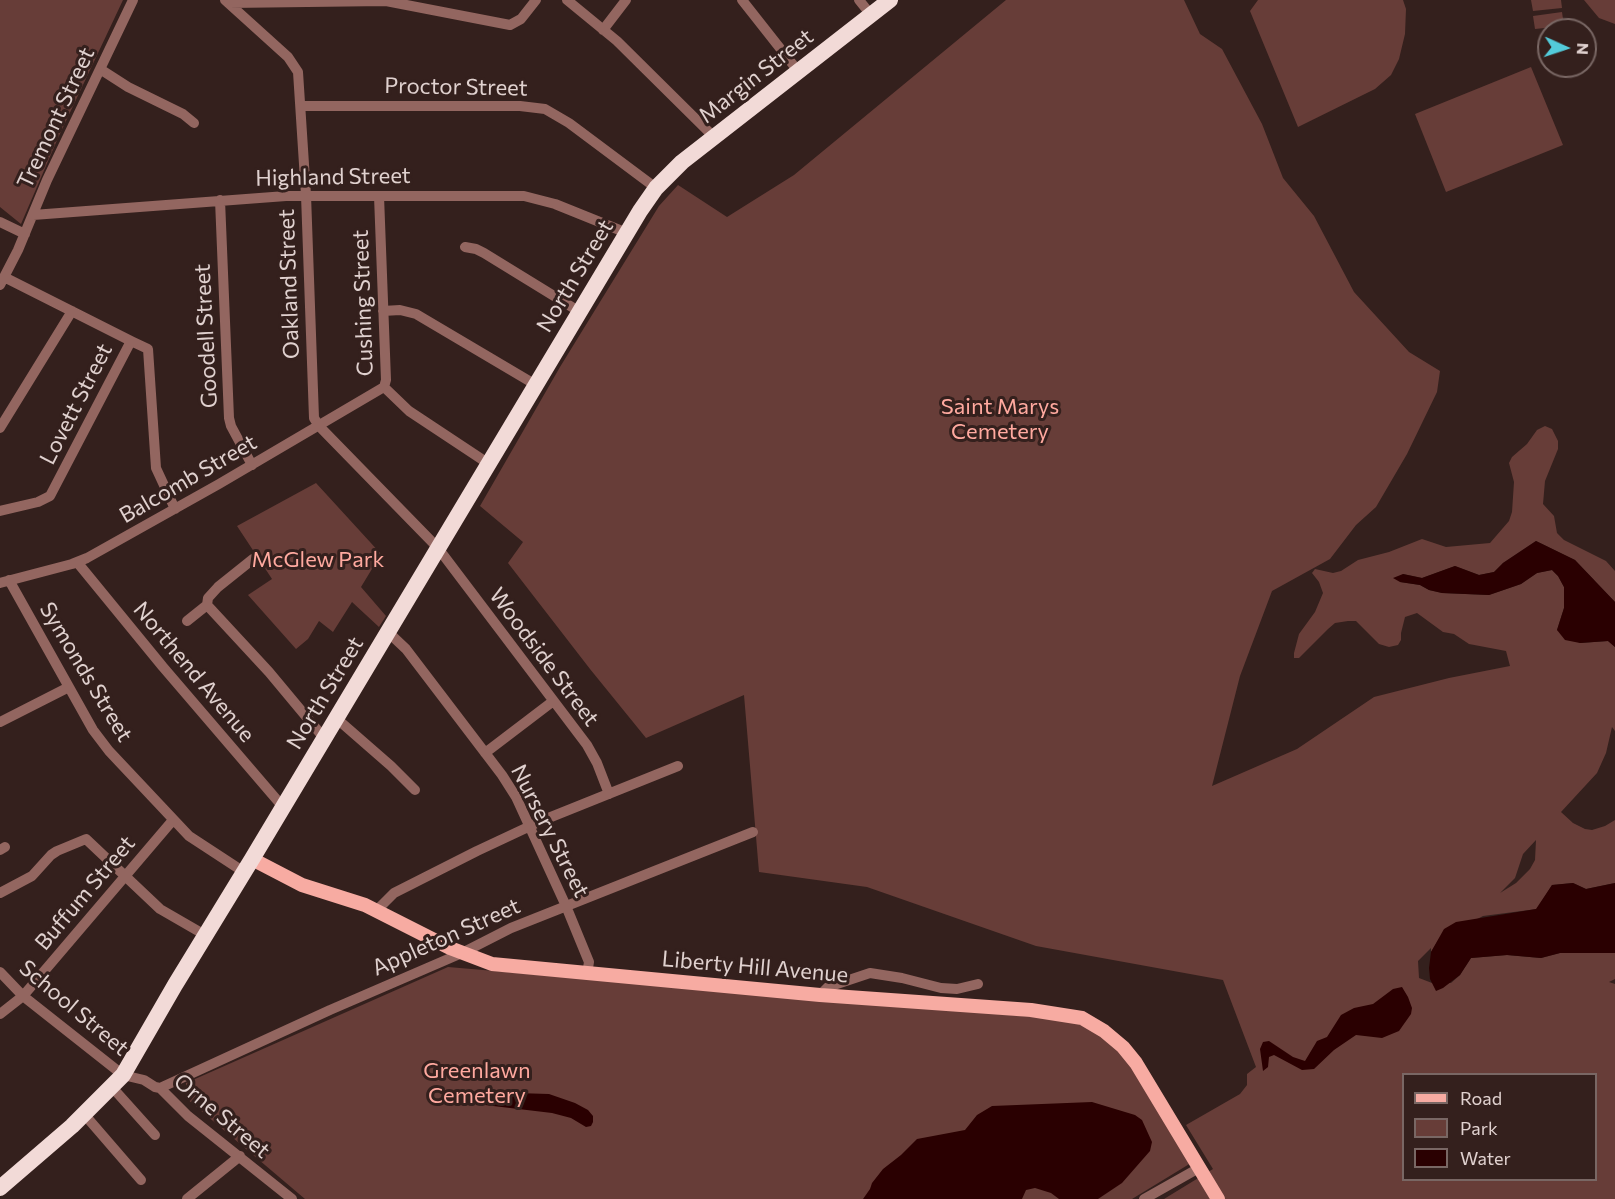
<!DOCTYPE html>
<style>
body{margin:0}
#map{position:relative;width:1615px;height:1199px;overflow:hidden;background:#34201d;font-family:Commissioner,sans-serif}
canvas{display:block}
.legend{position:absolute;left:1402px;top:1073px;width:195px;height:108px;box-sizing:border-box;background:#34201d;border:2px solid #796764;margin:0;padding:8px 10px;list-style:none;font-size:18px;color:#e0d1cf}
.legend li{display:flex;align-items:center;gap:12px;height:30px}
.legend b{width:30px;border:2px solid #796764}
.north{position:absolute;left:1537px;top:18px;width:60px;height:60px;box-sizing:border-box;background:#34201d;border:2px solid #796764;border-radius:50%;rotate:93deg;font-size:16px;font-weight:700;line-height:24px;text-align:center;color:#e0d1cf}
.north::after{content:'';display:block;margin:auto;width:21px;height:27px;background:#53cbda;clip-path:polygon(50% 0,100% 100%,50% 72%,0 100%)}
</style>
<div id="map">
<canvas width="1615" height="1199"></canvas>
<ul class="legend">
<li><b style="height:8px;background:#f7aba2"></b>Road</li>
<li><b style="height:16px;background:#673d38"></b>Park</li>
<li><b style="height:16px;background:#2a0001"></b>Water</li>
</ul>
<div class="north">N</div>
</div>
<script>
const g = document.querySelector('canvas').getContext('2d');
g.lineJoin = 'round';
function fillPath(path, color) {
  g.fillStyle = color;
  g.fill(path, 'evenodd');
}
function poly(rows) {
  const path = new Path2D();
  for (const r of rows) {
    path.moveTo(r[0], r[1]);
    for (let i = 2; i < r.length; i += 2) path.lineTo(r[i], r[i + 1]);
  }
  return path;
}
function strokePath(path, color, width, dash) {
  g.strokeStyle = color;
  g.lineWidth = width;
  g.lineCap = dash ? 'butt' : 'round';
  g.setLineDash(dash || []);
  g.stroke(path);
}
function drawText(font, color, halo, rows, align = 'center') {
  g.font = font + ' Commissioner,sans-serif';
  g.lineWidth = 6;
  g.setLineDash([]);
  g.textBaseline = 'middle';
  g.strokeStyle = halo;
  g.fillStyle = color;
  for (const [text, x, y, turn = 0] of rows) {
    g.save();
    g.translate(x, y);
    g.rotate((+turn || 0) * Math.PI / 180);
    g.textAlign = isNaN(turn) ? turn : align;
    if (halo) g.strokeText(text, 0, 0);
    g.fillText(text, 0, 0);
    g.restore();
  }
}
fillPath(poly([
 [0,0,123,0,58,138,21,224,0,207],
 [1006,0,1184,0,1200,34,1222,49,1262,124,1283,178,1314,216,1354,292,1409,352,1440,371,1437,392,1407,454,1376,507,1356,525,1330,559,1272,591,1240,676,1212,786,1297,749,1374,697,1449,678,1510,666,1506,651,1469,644,1454,634,1443,632,1417,613,1405,617,1401,633,1401,640,1398,645,1389,647,1379,644,1356,621,1348,621,1335,623,1328,629,1299,658,1294,658,1294,653,1299,634,1315,612,1323,593,1319,582,1312,573,1315,569,1333,573,1341,571,1358,560,1389,552,1422,539,1446,547,1490,543,1509,521,1512,512,1514,482,1509,463,1512,457,1527,444,1537,430,1545,426,1552,429,1558,441,1558,449,1545,481,1543,504,1554,516,1557,533,1564,540,1606,561,1615,571,1615,602,1575,560,1536,541,1503,563,1494,572,1479,575,1455,566,1422,578,1403,574,1400,582,1420,585,1429,590,1442,593,1489,595,1521,584,1537,573,1552,570,1558,576,1564,587,1564,608,1557,630,1580,643,1608,641,1615,647,1615,731,1612,727,1606,753,1597,773,1561,812,1573,823,1585,829,1592,830,1605,826,1615,820,1615,883,1586,889,1573,883,1552,885,1537,909,1483,916,1439,939,1431,952,1431,948,1418,961,1419,978,1432,983,1451,983,1460,975,1471,958,1507,955,1541,958,1560,953,1615,953,1615,979,1609,982,1615,984,1615,1199,1164,1199,1213,1169,1186,1125,1240,1094,1247,1085,1247,1074,1256,1067,1223,980,1036,946,867,887,759,872,744,695,646,738,590,669,508,563,523,542,480,506,560,367,659,206,678,185,727,217,794,175],
 [1536,840,1535,860,1530,869,1516,883,1500,893,1515,878,1523,854],
 [1404,1074,1596,1074,1596,1180,1404,1180],
 [1258,0,1403,0,1406,9,1405,34,1399,59,1391,75,1375,89,1298,127,1250,11],
 [1531,0,1561,0,1562,8,1533,11],
 [1584,0,1615,0,1615,24,1599,18],
 [1562,12,1564,26,1535,29,1533,16],
 [1531,67,1563,145,1446,192,1415,114],
 [316,483,381,554,361,587,386,616,379,627,352,602,333,632,319,621,308,639,296,649,248,595,272,579,237,526],
 [448,967,1068,1020,1100,1032,1124,1054,1191,1163,1132,1199,305,1199,186,1098,186,1083]
]), '#673d38');
fillPath(poly([
 [1536,541,1575,560,1615,602,1615,647,1608,641,1580,643,1565,640,1557,630,1564,608,1564,587,1558,576,1552,570,1537,573,1521,584,1489,595,1442,593,1429,590,1420,585,1400,582,1393,578,1403,574,1422,578,1455,566,1479,575,1494,572,1503,563],
 [1573,883,1586,889,1615,883,1615,953,1560,953,1541,958,1507,955,1471,958,1460,975,1443,988,1436,991,1430,979,1429,968,1431,952,1444,929,1456,922,1536,909,1552,885],
 [1402,987,1408,997,1412,1008,1411,1014,1399,1031,1382,1038,1356,1035,1334,1050,1314,1069,1302,1070,1274,1055,1269,1057,1268,1067,1263,1071,1260,1049,1263,1042,1269,1041,1293,1057,1305,1061,1317,1041,1327,1037,1341,1015,1354,1008,1373,1004,1393,989],
 [483,1092,549,1094,575,1103,588,1110,593,1116,593,1122,591,1126,586,1127,571,1118,552,1113,485,1105,480,1102,480,1098],
 [1092,1102,1135,1115,1142,1120,1152,1142,1150,1151,1122,1183,1098,1199,1059,1199,1051,1193,1035,1188,1026,1190,1022,1199,863,1199,870,1189,872,1183,883,1169,901,1155,917,1139,965,1130,977,1115,992,1106]
]), '#2a0001');
strokePath(poly([
 [225,0,288,57,298,72,306,195,314,418,319,426,438,548,587,745,597,763,609,794],
 [567,0,617,41,715,138],
 [742,0,798,71],
 [859,0,871,15],
 [229,3,386,1,510,25,521,19,536,0],
 [603,30,626,0],
 [100,69,128,87,183,114,194,123],
 [301,106,520,106,545,109,569,123,656,188],
 [379,196,386,380,384,387,409,411,489,464],
 [220,200,229,418,231,426,252,465],
 [33,215,286,196,524,196,555,204,627,233],
 [0,222,25,234],
 [465,247,476,249,484,253,580,312],
 [0,285,18,250,47,180,133,0],
 [383,311,400,310,416,314,536,385],
 [131,341,148,349,156,468,175,509],
 [0,428,72,311],
 [0,511,38,502,50,496,131,341,4,277],
 [77,562,163,667,283,807],
 [9,580,93,730,109,751,189,836,244,872],
 [0,583,72,564,87,558,219,484,384,387],
 [207,605,269,672,324,738],
 [187,621,207,605,208,598,218,587,253,559],
 [388,632,406,649,502,775,516,797,566,906,589,962,587,974],
 [336,718,391,766,415,790],
 [0,722,69,687],
 [485,753,552,702],
 [0,850,5,847],
 [0,893,32,876,51,855,57,851,86,839,160,909,205,935],
 [376,911,394,893,477,851,541,821,678,766],
 [0,972,23,996,123,1075,144,1080,155,1087,160,1088,188,1116,292,1199],
 [820,995,828,987,870,973,902,978,941,988,957,989,978,984],
 [0,1014,23,996,173,820],
 [111,1086,155,1135],
 [160,1088,330,1010,462,953,511,928,753,832],
 [84,1114,141,1180],
 [187,1199,240,1156],
 [1144,1199,1199,1168]
]), '#936660', 10);
strokePath(poly([
 [252,859,302,885,365,905,450,948,492,964,820,995,1031,1010,1082,1018,1104,1031,1123,1047,1136,1063,1218,1199]
]), '#f7aba2', 14);
strokePath(poly([
 [0,1188,72,1126,123,1075,175,985,252,859,640,211,656,188,682,162,890,0]
]), '#f2dad7', 16);
drawText('22px', '#e0d1cf', '#34201d', [
 ["Margin Street",756,76,-38],
 ["Proctor Street",456,87,1],
 ["Tremont Street",56,118,-65],
 ["Highland Street",333,177,-1],
 ["North Street",575,276,-59],
 ["Oakland Street",289,284,-92],
 ["Cushing Street",363,303,-92],
 ["Goodell Street",206,336,-93],
 ["Lovett Street",76,404,-63],
 ["Balcomb Street",188,479,-30],
 ["Woodside Street",544,657,53],
 ["Symonds Street",86,672,59],
 ["Northend Avenue",194,672,50],
 ["North Street",325,693,-59],
 ["Nursery Street",550,831,63],
 ["Buffum Street",85,893,-50],
 ["Appleton Street",446,937,-24],
 ["Liberty Hill Avenue",755,967,5],
 ["School Street",74,1008,40],
 ["Orne Street",222,1116,40]
]);
drawText('22px', '#ffa99f', '#34201d', [
 ["Saint Marys",1000,407],
 ["Cemetery",1000,432],
 ["McGlew Park",318,560],
 ["Greenlawn",477,1071],
 ["Cemetery",477,1096]
]);
</script>
